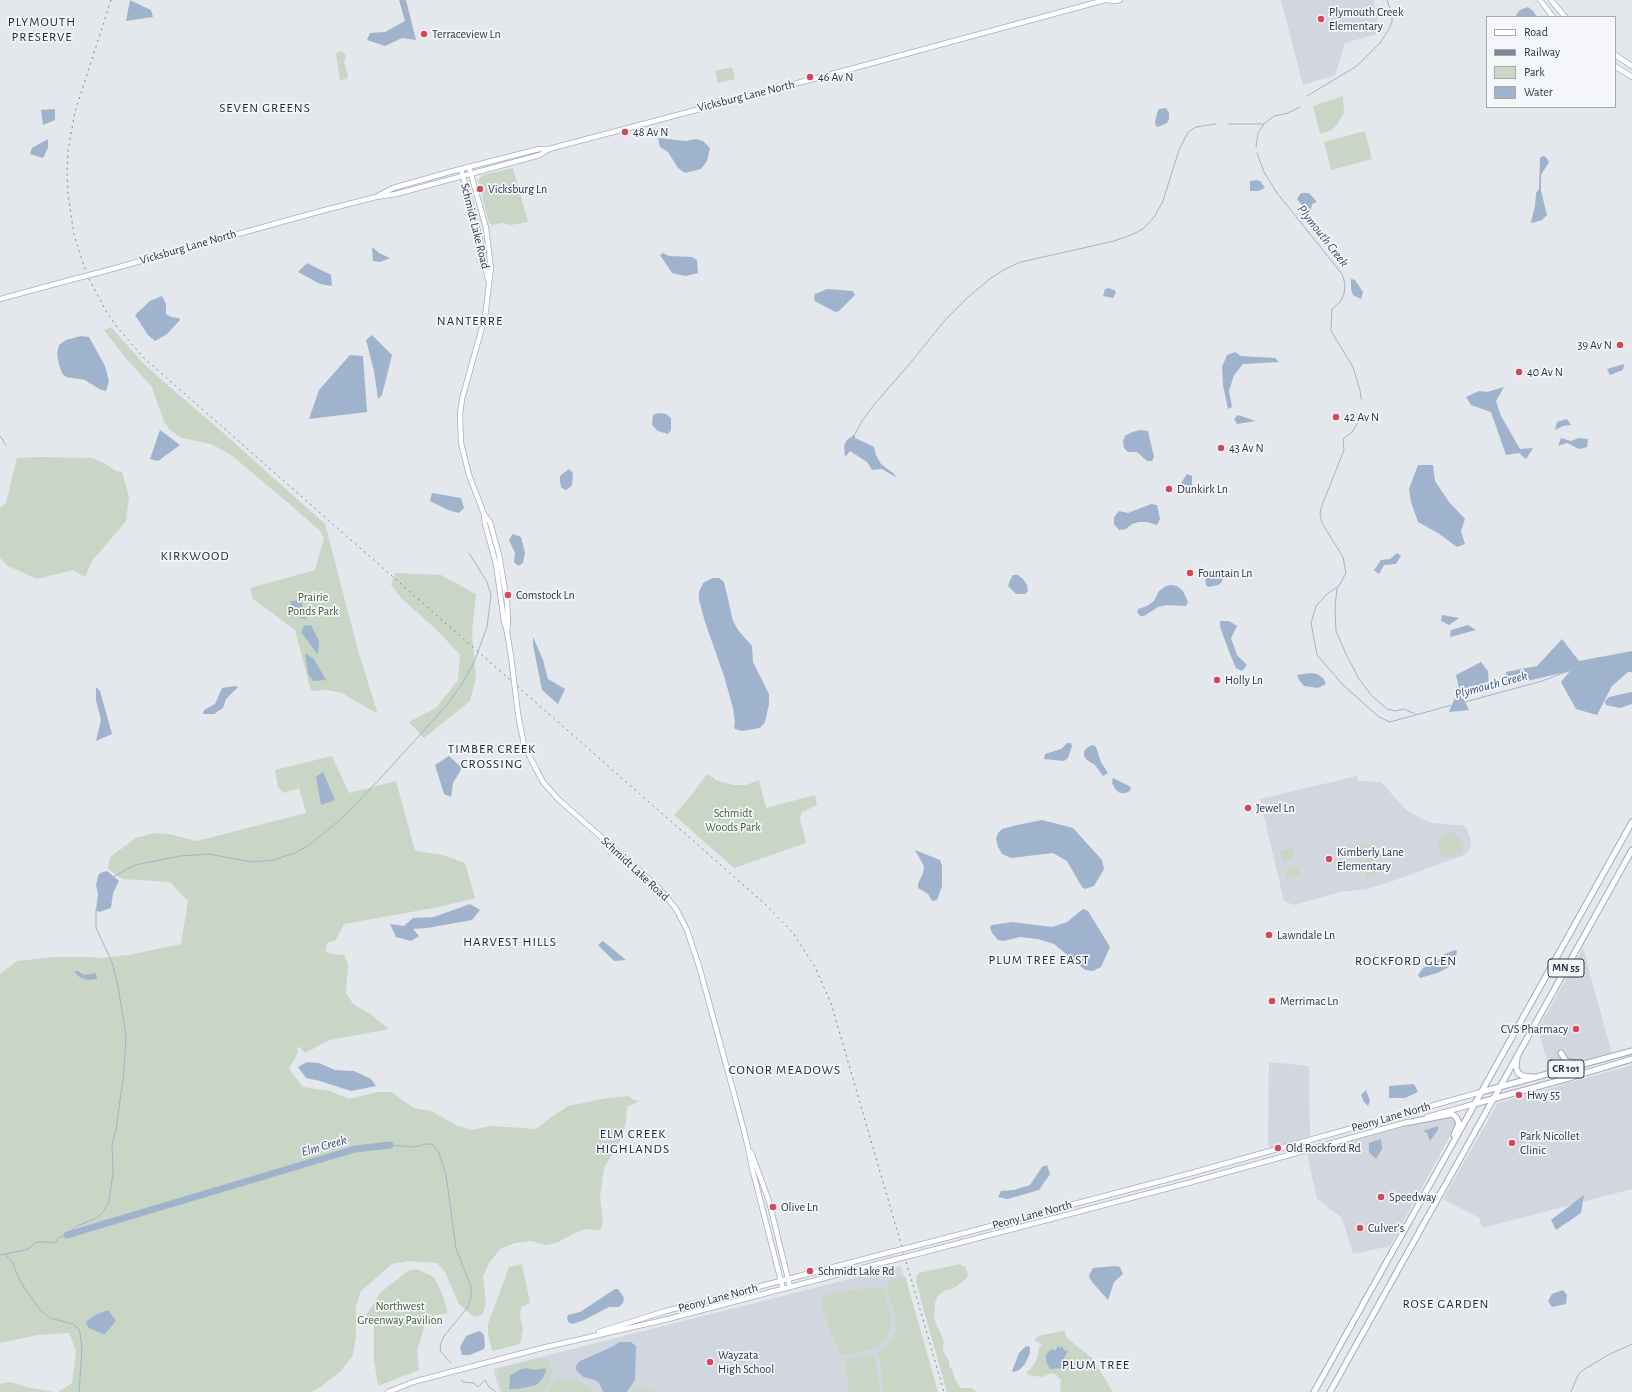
<!DOCTYPE html>
<style>
body{margin:0}
#map{position:relative;width:1632px;height:1392px;overflow:hidden;background:#e4e7ec;font-family:"Alegreya Sans",sans-serif}
canvas{display:block}
.legend{position:absolute;left:1486px;top:16px;width:130px;height:92px;box-sizing:border-box;background:#f4f6f9;border:1px solid #a4a8b1;margin:0;padding:5px 7px;list-style:none;font-size:12px;color:#2b3445}
.legend li{display:flex;align-items:center;gap:8px;height:20px}
.legend b{width:20px;border:1px solid #a4a8b1}
</style>
<div id="map">
<canvas width="1632" height="1392"></canvas>
<ul class="legend">
<li><b style="height:5px;background:#fff"></b>Road</li>
<li><b style="height:5px;background:#7d8696"></b>Railway</li>
<li><b style="height:11px;background:#c9d6c5"></b>Park</li>
<li><b style="height:11px;background:#9fb4cc"></b>Water</li>
</ul>
</div>
<script>
const g = document.querySelector('canvas').getContext('2d');
g.lineJoin = 'round';
function fillPath(path, color) {
  g.fillStyle = color;
  g.fill(path, 'evenodd');
}
function poly(rows) {
  const path = new Path2D();
  for (const r of rows) {
    path.moveTo(r[0], r[1]);
    for (let i = 2; i < r.length; i += 2) path.lineTo(r[i], r[i + 1]);
  }
  return path;
}
function strokePath(path, color, width, dash) {
  g.strokeStyle = color;
  g.lineWidth = width;
  g.lineCap = dash ? 'butt' : 'round';
  g.setLineDash(dash || []);
  g.stroke(path);
}
function drawText(font, color, halo, rows, align = 'center') {
  g.font = font + ' "Alegreya Sans",sans-serif';
  g.lineWidth = 3.5;
  g.setLineDash([]);
  g.textBaseline = 'middle';
  g.strokeStyle = halo;
  g.fillStyle = color;
  for (const [text, x, y, turn = 0] of rows) {
    g.save();
    g.translate(x, y);
    g.rotate((+turn || 0) * Math.PI / 180);
    g.textAlign = isNaN(turn) ? turn : align;
    if (halo) g.strokeText(text, 0, 0);
    g.fillText(text, 0, 0);
    g.restore();
  }
}
fillPath(poly([
 [1281,0,1373,0,1380,33,1345,43,1335,75,1303,85],
 [1357,776,1359,781,1381,782,1406,810,1422,819,1433,823,1451,825,1460,825,1466,827,1470,838,1471,845,1468,852,1464,855,1390,882,1367,889,1340,892,1294,905,1284,901,1260,799],
 [1583,948,1612,1054,1549,1068,1538,1029],
 [1269,1062,1309,1066,1310,1136,1272,1149,1268,1145],
 [1632,1065,1632,1189,1482,1228,1479,1218,1443,1199,1498,1103],
 [1444,1115,1451,1117,1456,1121,1456,1125,1390,1246,1353,1254,1342,1218,1317,1199,1307,1153],
 [901,1266,937,1392,500,1392,493,1369]
]), '#d2d6de');
fillPath(poly([
 [340,51,346,54,344,62,348,76,347,79,340,80,336,54],
 [732,67,735,79,718,83,715,71],
 [1343,96,1344,113,1337,125,1330,131,1320,134,1313,106],
 [1365,131,1372,159,1331,170,1324,142],
 [513,168,528,222,511,225,502,223,492,225,489,223,478,180,483,175],
 [111,327,143,363,164,382,221,431,325,524,359,654,377,711,376,713,342,693,327,690,311,691,295,630,253,599,250,588,315,570,324,538,320,531,293,507,230,454,211,444,182,438,170,430,164,422,152,387,124,356,104,330],
 [40,457,92,458,104,463,116,471,122,472,129,497,126,521,92,561,85,577,73,570,37,579,8,566,0,558,0,508,6,503,17,458],
 [395,573,441,575,476,594,472,633,476,678,470,701,424,738,409,722,436,708,458,680,460,655,438,631,402,599,391,585],
 [332,756,349,793,396,781,415,851,443,855,465,863,475,898,439,907,344,924,336,940,327,943,325,951,332,954,344,955,348,964,346,993,353,1004,370,1014,389,1029,330,1040,305,1053,300,1047,297,1048,298,1052,289,1069,303,1087,330,1091,349,1099,378,1092,391,1092,414,1108,431,1111,458,1126,472,1130,490,1126,536,1129,549,1119,568,1106,607,1098,629,1096,633,1100,639,1101,627,1107,626,1121,622,1138,604,1168,600,1198,603,1224,600,1230,585,1229,571,1235,556,1243,546,1245,531,1241,515,1243,500,1249,489,1263,483,1276,486,1304,482,1315,474,1317,459,1304,445,1272,437,1263,408,1261,392,1264,361,1291,356,1306,356,1336,353,1355,341,1371,319,1388,311,1392,58,1392,72,1383,76,1351,69,1333,37,1335,0,1343,0,974,17,961,54,957,86,957,101,958,129,955,181,944,188,901,170,882,122,879,108,869,110,857,136,838,155,833,168,834,197,841,306,813,299,788,284,793,278,787,275,770],
 [707,774,714,778,715,780,733,785,746,785,759,780,766,808,815,795,817,805,801,813,800,819,806,843,734,868,674,815,691,796],
 [1451,832,1455,833,1464,845,1463,849,1460,853,1444,858,1440,852,1438,845,1443,835],
 [1366,843,1368,849,1355,852,1354,848],
 [1294,847,1293,858,1283,861,1280,851],
 [1372,858,1376,874,1375,876,1366,879,1364,871,1362,871,1357,861],
 [1298,866,1300,874,1287,878,1285,870],
 [522,1264,530,1303,521,1307,520,1317,523,1329,520,1344,492,1351,488,1334,488,1324,509,1267],
 [960,1264,965,1267,968,1274,967,1278,956,1287,944,1291,938,1296,935,1303,934,1319,944,1341,943,1351,949,1361,949,1366,952,1369,954,1377,960,1388,971,1388,978,1392,947,1392,923,1308,916,1280,917,1275,919,1273],
 [417,1269,434,1277,442,1293,448,1313,427,1317,417,1351,419,1370,378,1386,374,1360,374,1320,365,1317,381,1292,408,1271],
 [905,1277,906,1279,938,1392,883,1392,880,1358,878,1355,881,1350,892,1341,894,1338,896,1326,895,1316,886,1286,890,1281,896,1278],
 [883,1287,891,1315,891,1324,887,1338,877,1348,842,1355,828,1327,821,1302,824,1296,849,1290],
 [1062,1331,1065,1332,1066,1337,1072,1342,1092,1358,1113,1392,1061,1392,1060,1388,1061,1380,1055,1374,1051,1373,1042,1377,1028,1375,1027,1372,1031,1369,1037,1359,1039,1348,1042,1344,1035,1341,1035,1339,1038,1336],
 [1058,1347,1061,1347,1064,1350,1067,1350,1067,1353,1064,1359,1065,1368,1049,1368,1053,1350],
 [875,1355,880,1392,849,1392,845,1359],
 [539,1358,544,1358,548,1361,551,1367,553,1375,545,1392,503,1392,497,1370],
 [526,1368,535,1370,543,1369,540,1381,524,1388,513,1390,508,1388,510,1375,519,1370],
 [737,1362,742,1376,740,1379,732,1369],
 [565,1379,579,1381,590,1386,593,1392,547,1392,556,1380],
 [10,1382,31,1388,54,1392,0,1392,0,1384],
 [635,1388,647,1389,654,1392,629,1392]
]), '#c9d6c5');
fillPath(poly([
 [130,0,151,10,153,17,126,21],
 [399,0,406,0,416,40,402,38,385,46,367,40,370,33,385,32,405,21],
 [1528,7,1533,11,1537,17,1517,17,1516,15,1520,10],
 [1166,108,1169,113,1169,119,1167,123,1158,127,1156,126,1155,122,1157,113,1159,109],
 [55,109,55,120,43,125,41,110],
 [658,138,686,141,696,139,703,141,710,148,707,161,701,169,685,173,678,168,668,152,660,147],
 [48,139,48,148,43,158,30,154,32,148],
 [1543,156,1546,157,1549,162,1541,175,1541,191,1547,215,1542,220,1532,223,1531,222,1535,206,1536,193,1539,189,1540,158],
 [1256,180,1260,181,1265,188,1258,191,1250,191,1250,181],
 [1301,193,1309,193,1317,202,1312,204,1310,216,1297,199],
 [372,247,379,253,390,258,380,262,373,261],
 [663,253,669,256,692,257,697,260,698,273,686,276,672,273,660,255],
 [307,263,331,275,332,286,320,284,298,272],
 [1351,279,1355,280,1363,292,1361,299,1353,295,1351,289],
 [1109,288,1114,290,1116,292,1113,298,1103,296,1105,289],
 [827,289,853,291,855,295,839,311,835,312,815,301,814,298,815,294],
 [162,296,166,304,166,314,171,317,179,318,180,320,167,334,155,341,148,335,135,315,150,301],
 [372,335,392,355,382,395,378,399,374,371,366,340],
 [81,336,89,337,105,366,109,381,106,391,99,389,85,380,66,377,62,373,59,365,57,354,59,345,66,340],
 [1235,352,1241,356,1275,358,1279,362,1243,364,1234,375,1229,391,1232,407,1228,409,1223,385,1222,367,1227,355],
 [350,355,363,356,367,412,309,419,319,390],
 [1624,364,1623,370,1610,375,1607,369],
 [1504,387,1496,401,1501,416,1520,449,1533,448,1526,459,1519,453,1506,455,1491,412,1471,405,1466,397,1479,391,1487,392],
 [658,413,666,414,671,418,671,430,668,434,658,431,652,425,653,415],
 [1238,415,1256,421,1237,424,1234,419],
 [1567,419,1571,425,1563,426,1555,430,1557,422],
 [160,430,180,445,158,461,150,459],
 [1141,430,1148,431,1154,457,1152,461,1147,461,1137,452,1128,452,1124,448,1123,441,1125,436,1132,432],
 [855,434,855,438,874,447,876,455,881,464,893,473,897,478,882,469,872,470,867,462,850,451,845,457,844,446,847,440],
 [1561,438,1571,441,1579,438,1588,439,1587,447,1579,449,1567,443,1558,446],
 [1418,465,1433,465,1435,481,1449,502,1465,519,1461,531,1465,544,1457,547,1438,533,1418,522,1411,502,1409,489],
 [569,469,573,473,572,485,568,489,565,490,561,487,560,481,560,476],
 [1187,474,1192,476,1192,485,1188,488,1181,483],
 [432,493,461,498,464,508,459,513,448,510,430,501],
 [1151,504,1157,505,1160,519,1157,525,1147,522,1139,522,1132,524,1126,529,1119,530,1114,524,1114,517,1119,511,1128,513],
 [513,534,521,537,525,553,523,563,518,566,514,562,515,553,509,540],
 [1397,553,1401,556,1396,564,1384,565,1379,574,1374,570,1381,560,1390,559],
 [1212,571,1219,572,1222,579,1222,582,1218,585,1208,587,1206,585,1205,577,1207,574],
 [1013,575,1018,575,1023,579,1027,585,1028,591,1025,594,1016,594,1008,586,1010,580],
 [713,578,719,578,724,582,733,621,738,630,752,646,753,662,769,694,769,704,765,722,760,728,742,731,735,729,734,727,735,723,733,708,724,676,705,622,699,600,699,592,703,583],
 [1171,585,1177,586,1183,591,1188,602,1186,606,1167,605,1158,607,1144,616,1140,616,1137,612,1138,609,1147,606,1154,601,1159,591,1166,586],
 [301,600,306,620,294,615,290,601],
 [1442,615,1459,618,1449,625,1441,621],
 [1220,621,1229,621,1237,626,1231,638,1237,655,1247,665,1242,671,1236,668,1230,654,1220,627],
 [311,625,319,641,318,655,301,632,304,626],
 [1468,625,1476,630,1450,637,1451,630],
 [533,637,543,660,548,679,565,689,558,704,542,690,533,645],
 [1562,639,1579,661,1632,651,1632,672,1628,672,1612,686,1597,715,1576,709,1561,682,1570,671,1506,686,1506,672,1537,666],
 [305,653,314,659,326,680,313,681,308,674],
 [1481,662,1488,671,1489,690,1471,694,1461,693,1469,710,1449,712,1459,688,1456,675],
 [1310,673,1317,674,1323,678,1326,684,1318,688,1304,686,1299,680,1297,675],
 [235,686,238,687,226,699,223,708,214,714,203,714,204,710,215,704,222,688],
 [96,687,100,691,112,734,96,741,101,720,96,700],
 [1632,692,1632,704,1620,708,1606,705,1605,701,1609,697],
 [1067,743,1071,743,1072,746,1068,758,1064,761,1044,759,1045,754,1061,749],
 [1093,745,1096,747,1101,762,1108,773,1103,776,1095,765,1087,760,1084,756,1084,751,1088,747],
 [449,756,462,768,453,783,451,797,444,794,435,765],
 [323,772,335,800,321,805,316,777],
 [1113,778,1129,786,1131,788,1130,791,1126,793,1120,793,1115,789,1112,783],
 [1042,820,1073,828,1102,860,1104,869,1094,886,1085,889,1082,887,1067,861,1053,853,1011,858,1002,854,998,847,996,839,998,833,1002,829,1017,825],
 [915,850,940,860,942,866,942,886,937,900,932,901,928,894,918,888,918,884,923,873,924,866],
 [107,871,119,881,113,893,111,908,99,912,96,910,98,894,96,885,98,876,100,873],
 [470,904,480,910,472,920,427,928,413,929,419,936,411,941,396,937,390,924,404,926,413,918,434,917],
 [1083,909,1088,911,1110,947,1101,967,1093,971,1085,970,1054,944,1038,939,1020,937,1003,941,998,940,992,933,990,927,992,925,1012,922,1052,927,1067,922],
 [603,941,626,960,614,961,598,945],
 [1455,950,1457,951,1456,956,1449,967,1437,973,1420,978,1418,975,1423,968,1438,960,1445,954],
 [74,971,78,971,84,975,96,973,97,979,89,980,84,979,78,976],
 [307,1062,319,1063,335,1070,354,1071,371,1079,376,1086,351,1091,320,1081,306,1078,298,1067],
 [1414,1084,1418,1092,1405,1098,1389,1098,1389,1086],
 [1366,1090,1370,1101,1368,1106,1364,1102,1361,1095],
 [1438,1126,1438,1130,1430,1141,1427,1133,1423,1131],
 [1381,1139,1382,1149,1376,1159,1369,1152,1369,1143],
 [1047,1165,1050,1174,1039,1190,1008,1199,998,1197,1001,1191,1014,1190,1030,1185,1042,1167],
 [1584,1195,1581,1213,1556,1230,1551,1220],
 [1115,1266,1120,1267,1123,1274,1114,1282,1108,1300,1092,1282,1089,1277,1090,1273,1093,1268],
 [615,1289,618,1289,624,1298,623,1303,619,1307,609,1307,584,1320,573,1324,569,1323,567,1318,568,1315,580,1312],
 [1563,1290,1567,1295,1566,1304,1552,1307,1548,1301,1552,1294],
 [108,1310,116,1321,105,1334,103,1334,89,1328,86,1323,88,1320,97,1314],
 [479,1331,481,1332,484,1335,485,1346,484,1349,470,1355,462,1355,460,1347,466,1336],
 [619,1342,631,1342,636,1346,635,1380,627,1392,603,1392,599,1383,595,1380,583,1377,576,1370,576,1366,580,1361,614,1346],
 [1029,1346,1030,1348,1030,1353,1025,1364,1019,1370,1014,1372,1012,1371,1019,1353,1025,1347],
 [1058,1346,1060,1348,1062,1346,1064,1350,1068,1351,1064,1359,1066,1363,1065,1368,1050,1369,1046,1361,1046,1354,1052,1349,1055,1350],
 [526,1368,535,1370,545,1368,546,1371,543,1378,536,1385,518,1389,509,1389,510,1375,519,1370]
]), '#9fb4cc');
strokePath(poly([
 [1307,96,1357,66,1380,43,1389,29,1392,22,1392,14,1387,0],
 [1229,124,1263,124],
 [1256,147,1258,133,1264,124,1274,116,1288,113,1300,107],
 [1257,153,1264,172,1277,193,1342,274,1345,284,1344,294,1340,302,1332,309,1331,331,1353,367,1360,390,1361,399],
 [1359,421,1352,432,1343,439,1344,450,1321,508,1320,515,1322,523,1343,557,1346,573,1339,586,1327,594,1316,606,1311,623,1317,655,1343,685,1379,717,1390,722,1452,705],
 [855,434,862,421,873,406,912,361,945,320,968,297,991,278,1007,268,1021,262,1114,241,1131,235,1143,229,1154,217,1163,201,1179,150,1188,132,1196,127,1216,124],
 [0,436,6,445],
 [1337,588,1335,608,1336,631,1346,654,1359,679,1372,696,1387,709,1395,711,1404,709,1415,714],
 [1465,702,1542,681,1571,670],
 [113,877,135,865,180,856,209,854,252,862,273,860,295,853,309,845,341,819,378,781,446,706,462,684,475,660,487,627,491,595,487,582,469,553],
 [390,1145,415,1147,426,1144,432,1144,439,1153,446,1175,456,1248,471,1287,471,1297,467,1308,444,1336,440,1346,441,1352,451,1363],
 [5,1254,12,1262,20,1281,39,1309,50,1318,73,1324,78,1328,80,1333,82,1348,79,1392],
 [0,1255,20,1251,28,1249,37,1242,50,1242,55,1243,58,1238,67,1235,76,1226,85,1223,98,1217,103,1212,109,1202,113,1172,112,1144,116,1130,124,1071,126,1036,118,986,112,962,96,928,96,909],
 [461,1380,463,1382,474,1383,478,1387,485,1380,489,1387,496,1392],
 [1571,1392,1578,1375,1583,1370,1608,1355,1632,1344]
]), '#9fb4cc', 1);
strokePath(poly([
 [67,1235,355,1149,390,1145]
]), '#9fb4cc', 7);
const secondary = poly([
 [1107,0,1115,1,1120,0],
 [1540,0,1553,17],
 [1551,0,1565,17],
 [1615,55,1632,66],
 [1615,66,1632,77],
 [469,167,486,228,491,268,485,317,462,399,460,414,461,443,469,475,484,514,490,522,499,555,507,602,508,621,507,632],
 [461,169,480,239,488,280],
 [376,197,393,188,453,171,539,149,549,149,858,67,1105,0],
 [101,272,321,211,376,197,396,194,529,158,540,155,549,149],
 [0,299,70,280],
 [484,516,485,524,496,564,504,621,507,632,511,656],
 [518,714,524,745,536,769,543,782,559,800,658,887,676,909,687,930,699,966,739,1112,748,1147,752,1168,783,1289],
 [1427,1117,1474,1104],
 [751,1152,769,1201,790,1287],
 [919,1245,1188,1174,1481,1092],
 [921,1253,1188,1183,1408,1122],
 [599,1332,666,1311,887,1253],
 [388,1392,413,1382,542,1348,668,1319,889,1261]
]);
const primary = poly([
 [1561,1053,1566,1061,1580,1064],
 [1517,1058,1516,1067,1518,1073,1523,1076,1534,1077],
 [1481,1092,1632,1051],
 [1474,1104,1569,1078,1632,1059],
 [1405,1123,1452,1114,1456,1117,1459,1123,1454,1135],
 [1314,1392,1632,822],
 [1330,1392,1632,850]
]);
strokePath(secondary, '#a9aeb7', 6);
strokePath(primary, '#a3abb8', 7);
strokePath(secondary, '#fff', 4.5);
strokePath(primary, '#fff', 5);
strokePath(poly([
 [111,0,75,112,68,150,67,174,68,194,74,235,87,275,106,311,117,327,144,358,765,904,793,933,815,967,831,1003,944,1392]
]), '#7d8696', 1, [2, 4]);
const secondaryBridge = poly([
 [70,280,101,272],
 [511,656,518,714],
 [887,1253,919,1245],
 [889,1261,921,1253]
]);
strokePath(secondaryBridge, '#a9aeb7', 6, []);
strokePath(secondaryBridge, '#fff', 4.5);
for (const [x, y, r, color] of [
 [1321,19,4,"#d1495b"],
 [424,34,4,"#d1495b"],
 [810,77,4,"#d1495b"],
 [625,132,4,"#d1495b"],
 [480,189,4,"#d1495b"],
 [1620,345,4,"#d1495b"],
 [1519,372,4,"#d1495b"],
 [1336,417,4,"#d1495b"],
 [1221,448,4,"#d1495b"],
 [1169,489,4,"#d1495b"],
 [1190,573,4,"#d1495b"],
 [508,595,4,"#d1495b"],
 [1217,680,4,"#d1495b"],
 [1248,808,4,"#d1495b"],
 [1329,859,4,"#d1495b"],
 [1269,935,4,"#d1495b"],
 [1272,1001,4,"#d1495b"],
 [1576,1029,4,"#d1495b"],
 [1519,1095,4,"#d1495b"],
 [1512,1143,4,"#d1495b"],
 [1278,1148,4,"#d1495b"],
 [1381,1197,4,"#d1495b"],
 [773,1207,4,"#d1495b"],
 [1360,1228,4,"#d1495b"],
 [810,1271,4,"#d1495b"],
 [710,1362,4,"#d1495b"]
]) {
  const dot = new Path2D();
  dot.arc(x, y, r, 0, 2 * Math.PI);
  g.fillStyle = color;
  g.fill(dot);
  strokePath(dot, '#f4f6f9', 1.5);
}
for (const [x, y, w] of [
 [1566,968,36],
 [1566,1069,36]
]) {
  const box = new Path2D();
  box.roundRect(x - w / 2, y - 9, w, 18, 3);
  g.fillStyle = '#f4f6f9';
  g.fill(box);
  strokePath(box, '#2b3445', 1);
}
drawText('bold 11px', '#2b3445', null, [
 ["MN 55",1566,968],
 ["CR 101",1566,1069]
]);
drawText('12px', '#2b3445', '#f4f6f9', [
 ["Plymouth Creek",1329,12],
 ["Elementary",1329,26],
 ["Terraceview Ln",432,34],
 ["46 Av N",818,77],
 ["48 Av N",633,132],
 ["Vicksburg Ln",488,189],
 ["39 Av N",1612,345,"right"],
 ["40 Av N",1527,372],
 ["42 Av N",1344,417],
 ["43 Av N",1229,448],
 ["Dunkirk Ln",1177,489],
 ["Fountain Ln",1198,573],
 ["Comstock Ln",516,595],
 ["Holly Ln",1225,680],
 ["Jewel Ln",1256,808],
 ["Kimberly Lane",1337,852],
 ["Elementary",1337,866],
 ["Lawndale Ln",1277,935],
 ["Merrimac Ln",1280,1001],
 ["CVS Pharmacy",1568,1029,"right"],
 ["Hwy 55",1527,1095],
 ["Park Nicollet",1520,1136],
 ["Clinic",1520,1150],
 ["Old Rockford Rd",1286,1148],
 ["Speedway",1389,1197],
 ["Olive Ln",781,1207],
 ["Culver's",1368,1228],
 ["Schmidt Lake Rd",818,1271],
 ["Wayzata",718,1355],
 ["High School",718,1369]
], 'left');
drawText('12px', '#2b3445', '#f4f6f9', [
 ["Vicksburg Lane North",746,96,-14],
 ["Schmidt Lake Road",475,226,76],
 ["Vicksburg Lane North",188,247,-16],
 ["Schmidt Lake Road",635,869,43],
 ["Peony Lane North",1391,1117,-16],
 ["Peony Lane North",1032,1215,-15],
 ["Peony Lane North",718,1298,-15]
]);
drawText('12px', '#3f6138', '#f4f6f9', [
 ["Prairie",313,597],
 ["Ponds Park",313,611],
 ["Schmidt",733,813],
 ["Woods Park",733,827],
 ["Northwest",400,1306],
 ["Greenway Pavilion",400,1320]
]);
g.letterSpacing = '1px';
drawText('13px', '#1d2536', '#f4f6f9', [
 ["PLYMOUTH",42,22],
 ["PRESERVE",42,37],
 ["SEVEN GREENS",265,108],
 ["NANTERRE",470,321],
 ["KIRKWOOD",195,556],
 ["TIMBER CREEK",492,749],
 ["CROSSING",492,764],
 ["HARVEST HILLS",510,942],
 ["PLUM TREE EAST",1039,960],
 ["ROCKFORD GLEN",1406,961],
 ["CONOR MEADOWS",785,1070],
 ["ELM CREEK",633,1134],
 ["HIGHLANDS",633,1149],
 ["ROSE GARDEN",1446,1304],
 ["PLUM TREE",1096,1365]
]);
g.letterSpacing = '0px';
drawText('italic 13px', '#34527a', '#f4f6f9', [
 ["Plymouth Creek",1323,236,52],
 ["Plymouth Creek",1491,685,-15],
 ["Elm Creek",324,1146,-16]
]);
</script>
